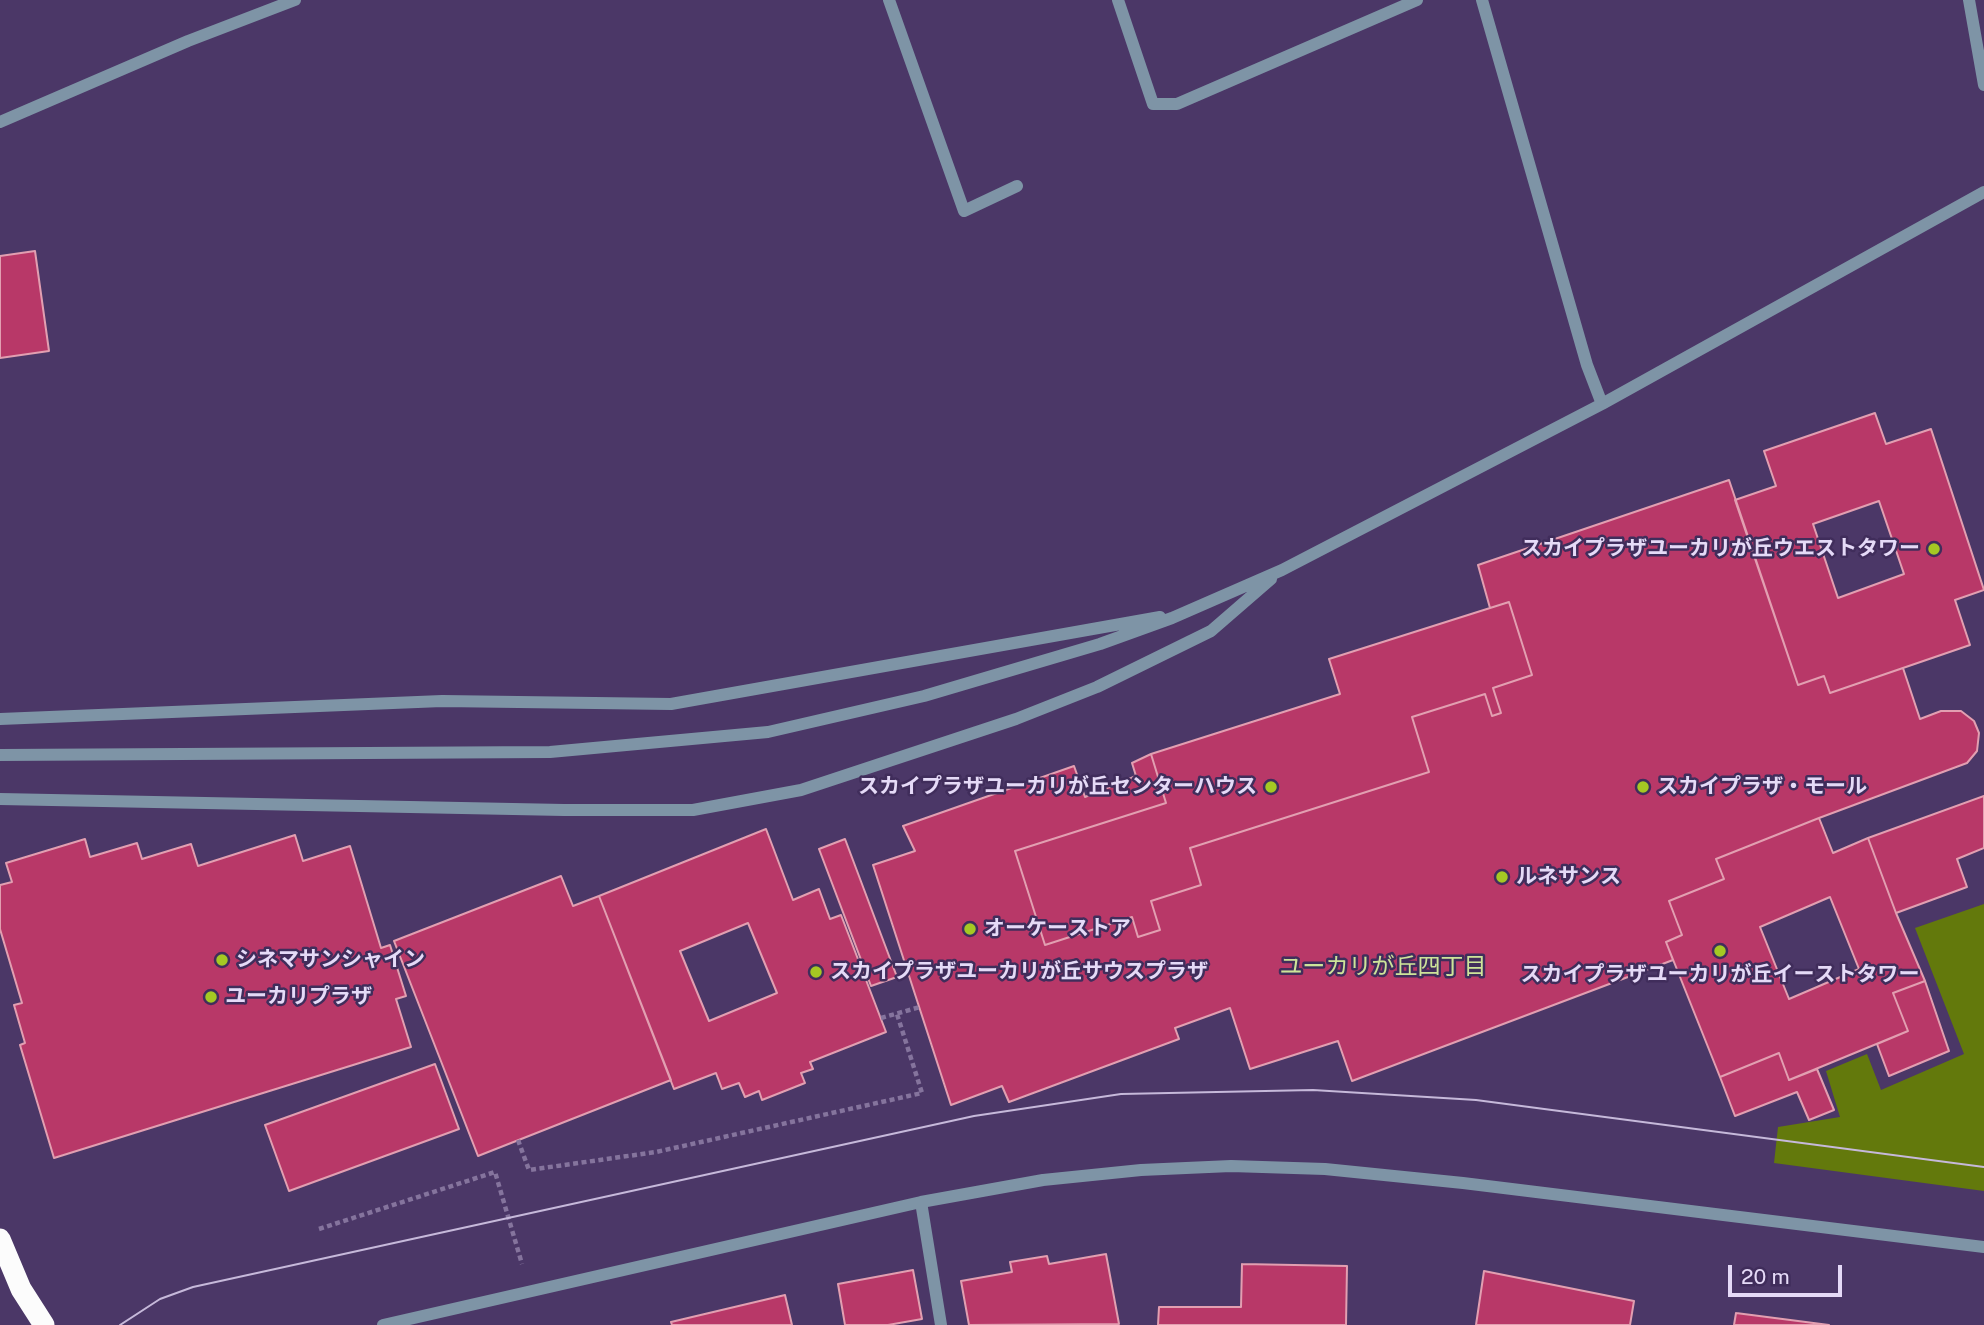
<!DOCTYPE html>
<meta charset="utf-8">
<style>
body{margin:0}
#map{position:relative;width:1984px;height:1325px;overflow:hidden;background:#4b3767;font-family:"Public Sans",sans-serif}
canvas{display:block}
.scale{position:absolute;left:1728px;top:1265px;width:114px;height:32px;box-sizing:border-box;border:4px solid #e5daf7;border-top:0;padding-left:9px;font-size:21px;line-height:24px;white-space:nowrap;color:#e5daf7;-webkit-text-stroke:5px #402d5b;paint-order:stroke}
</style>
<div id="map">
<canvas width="1984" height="1325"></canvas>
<div class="scale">20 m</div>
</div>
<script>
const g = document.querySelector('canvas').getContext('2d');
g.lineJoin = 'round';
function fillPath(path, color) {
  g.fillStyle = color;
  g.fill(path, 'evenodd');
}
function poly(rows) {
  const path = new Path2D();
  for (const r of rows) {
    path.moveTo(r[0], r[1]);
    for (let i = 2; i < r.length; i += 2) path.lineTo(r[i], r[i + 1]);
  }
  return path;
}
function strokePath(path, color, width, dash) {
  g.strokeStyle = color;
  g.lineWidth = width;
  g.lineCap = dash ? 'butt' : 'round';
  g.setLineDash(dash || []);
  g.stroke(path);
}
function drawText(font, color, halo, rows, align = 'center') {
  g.font = font + ' "Public Sans","Noto Sans JP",sans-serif';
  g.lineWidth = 5;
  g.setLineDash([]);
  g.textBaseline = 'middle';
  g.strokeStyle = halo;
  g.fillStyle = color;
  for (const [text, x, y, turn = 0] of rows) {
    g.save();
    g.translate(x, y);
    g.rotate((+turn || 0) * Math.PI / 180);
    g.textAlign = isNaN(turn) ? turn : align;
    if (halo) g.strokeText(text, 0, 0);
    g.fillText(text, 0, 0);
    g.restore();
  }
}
fillPath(poly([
 [1984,904,1984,1191,1774,1163,1778,1127,1840,1117,1826,1071,1867,1054,1881,1090,1964,1054,1915,928]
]), '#63790c');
const building = poly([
 [35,251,49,351,0,358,0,256,35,251],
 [1875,413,1886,444,1931,429,1984,590,1955,600,1970,645,1830,693,1824,676,1798,685,1735,500,1776,486,1764,451,1875,413],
 [1879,501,1904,574,1838,598,1813,524,1879,501],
 [1729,480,1798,685,1824,676,1830,693,1903,668,1920,719,1941,711,1961,711,1974,721,1979,733,1977,751,1967,763,1819,818,1716,859,1724,879,1669,901,1682,935,1666,942,1673,960,1352,1081,1338,1041,1250,1069,1230,1008,1175,1028,1179,1039,1009,1102,1002,1086,951,1105,873,865,915,851,903,826,1074,766,1085,797,1136,776,1132,763,1151,754,1166,803,1015,851,1045,945,1132,917,1138,937,1160,930,1151,901,1201,885,1190,848,1429,772,1412,717,1485,694,1492,716,1501,713,1493,688,1532,675,1509,602,1490,608,1478,565,1729,480],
 [1509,602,1532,675,1493,688,1501,713,1492,716,1485,694,1412,717,1429,772,1190,848,1201,885,1151,901,1160,930,1138,937,1132,917,1045,945,1015,851,1166,803,1151,754,1340,694,1329,659,1509,602],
 [1984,796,1984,848,1957,859,1967,887,1896,913,1868,838,1984,796],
 [1819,818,1833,853,1868,838,1896,913,1925,981,1893,993,1908,1031,1789,1080,1779,1053,1720,1077,1666,942,1682,935,1669,901,1724,879,1716,859,1819,818],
 [1830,897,1859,969,1789,999,1760,927,1830,897],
 [766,829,793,900,819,889,830,919,841,915,886,1032,810,1062,813,1069,801,1073,805,1083,762,1100,759,1091,745,1097,739,1083,722,1089,716,1073,674,1089,599,896,766,829],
 [748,923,777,993,709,1021,680,951,748,923],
 [295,835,303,861,350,846,381,948,390,945,406,996,396,999,411,1047,54,1158,20,1045,25,1043,14,1005,22,1003,0,929,0,885,12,882,6,863,85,839,90,857,137,843,142,859,191,844,198,866,295,835],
 [845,839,897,977,871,986,819,849,845,839],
 [561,876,573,906,599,896,671,1080,478,1156,394,941,561,876],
 [1925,981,1949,1051,1889,1076,1877,1044,1908,1031,1893,993,1925,981],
 [1779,1053,1789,1080,1817,1069,1834,1110,1809,1120,1797,1092,1735,1116,1720,1077,1779,1053],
 [435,1064,459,1129,289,1191,265,1125,435,1064],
 [1106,1254,1119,1324,969,1325,961,1281,1012,1272,1010,1262,1047,1256,1049,1264,1106,1254],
 [1242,1264,1347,1266,1346,1325,1158,1325,1159,1307,1241,1307,1242,1264],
 [913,1270,922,1319,888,1325,845,1325,838,1284,913,1270],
 [1484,1271,1634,1301,1630,1325,1476,1325,1484,1271],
 [785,1295,792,1325,672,1325,671,1322,785,1295],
 [1736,1313,1829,1325,1734,1325,1736,1313]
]);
fillPath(building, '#b83868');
strokePath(building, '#e29fb1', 2);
strokePath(poly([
 [881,1018,920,1007],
 [518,1140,529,1170,656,1152,922,1093,897,1014],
 [319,1229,495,1172,522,1264]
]), '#85749d', 4.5, [5, 3.5]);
strokePath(poly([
 [889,0,964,211,1017,186],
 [1118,0,1153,104,1177,104,1417,0],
 [1482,0,1587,365,1602,404],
 [1969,0,1984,85],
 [0,122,188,41,295,0],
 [0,719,442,701,671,704,1160,617],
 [0,755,550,752,768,732,924,696,1100,644,1172,618,1282,570,1602,404,1984,192],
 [0,799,564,810,693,810,801,790,1016,719,1097,687,1211,631,1271,579],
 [921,1202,941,1325],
 [383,1325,921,1202,1043,1180,1141,1170,1231,1166,1325,1169,1463,1183,1984,1247]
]), '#7e94a6', 12);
strokePath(poly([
 [0,1239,21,1289,44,1325]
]), '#fcfcfc', 21);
strokePath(poly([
 [120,1325,160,1299,193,1287,974,1116,1121,1094,1313,1090,1476,1100,1984,1167]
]), '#c6b9da', 2);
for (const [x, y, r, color] of [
 [1934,549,7,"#a5c823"],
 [1271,787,7,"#a5c823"],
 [1643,787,7,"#a5c823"],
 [1502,877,7,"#a5c823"],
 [970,929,7,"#a5c823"],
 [1720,951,7,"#a5c823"],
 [222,960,7,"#a5c823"],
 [816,972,7,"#a5c823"],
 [211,997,7,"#a5c823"]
]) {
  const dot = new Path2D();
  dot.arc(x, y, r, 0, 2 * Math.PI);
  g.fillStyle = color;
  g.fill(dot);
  strokePath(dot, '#402d5b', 2.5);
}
drawText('bold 21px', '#e5daf7', '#402d5b', [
 ["スカイプラザユーカリが丘ウエストタワー",1920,549,"right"],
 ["スカイプラザユーカリが丘センターハウス",1257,787,"right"],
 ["スカイプラザ・モール",1657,787],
 ["ルネサンス",1516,877],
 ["オーケーストア",984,929],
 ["シネマサンシャイン",236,960],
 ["スカイプラザユーカリが丘サウスプラザ",830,972],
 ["スカイプラザユーカリが丘イーストタワー",1720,975,"center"],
 ["ユーカリプラザ",225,997]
], 'left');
drawText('23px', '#cee499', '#402d5b', [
 ["ユーカリが丘四丁目",1383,967]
]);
</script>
